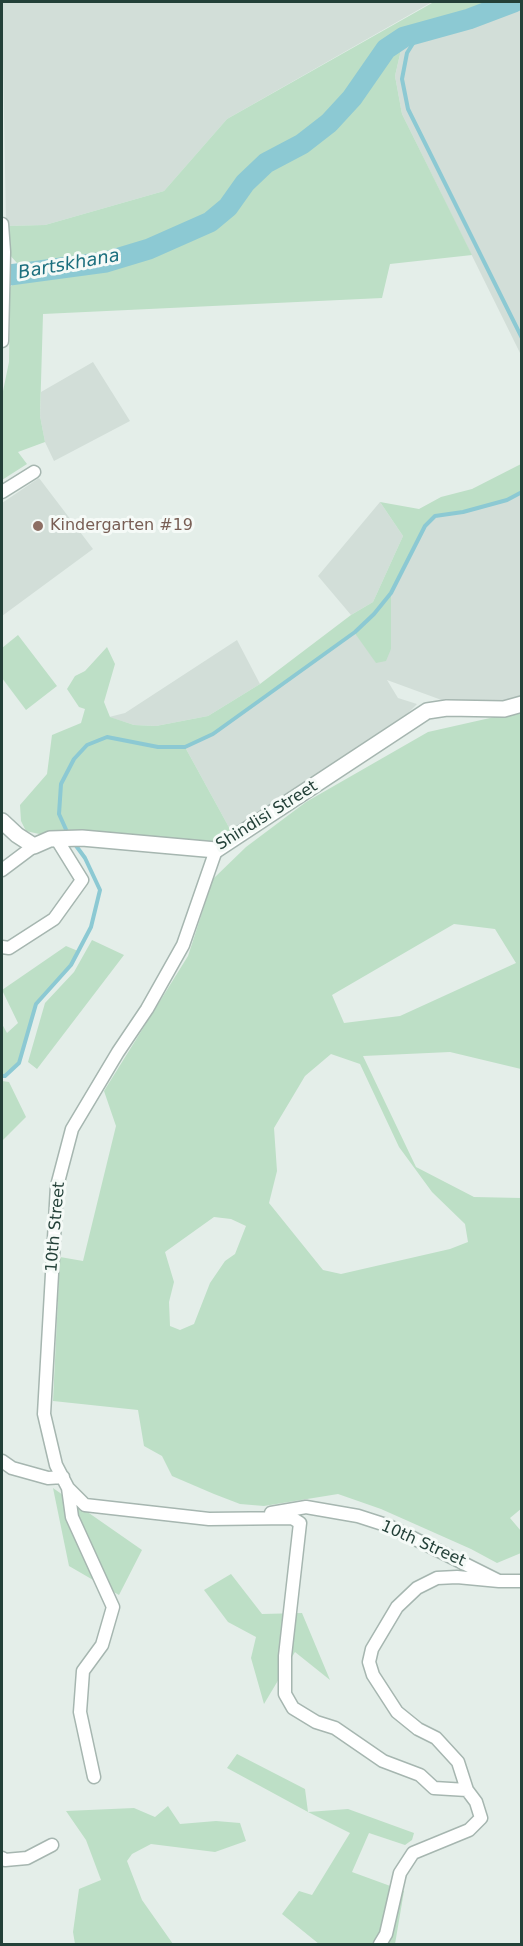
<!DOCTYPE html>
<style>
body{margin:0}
#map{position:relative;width:523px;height:1946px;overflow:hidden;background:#e4eee9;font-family:"DejaVu Sans",sans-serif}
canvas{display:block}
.frame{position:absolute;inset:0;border:3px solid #234038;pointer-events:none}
</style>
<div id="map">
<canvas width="523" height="1946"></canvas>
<div class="frame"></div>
</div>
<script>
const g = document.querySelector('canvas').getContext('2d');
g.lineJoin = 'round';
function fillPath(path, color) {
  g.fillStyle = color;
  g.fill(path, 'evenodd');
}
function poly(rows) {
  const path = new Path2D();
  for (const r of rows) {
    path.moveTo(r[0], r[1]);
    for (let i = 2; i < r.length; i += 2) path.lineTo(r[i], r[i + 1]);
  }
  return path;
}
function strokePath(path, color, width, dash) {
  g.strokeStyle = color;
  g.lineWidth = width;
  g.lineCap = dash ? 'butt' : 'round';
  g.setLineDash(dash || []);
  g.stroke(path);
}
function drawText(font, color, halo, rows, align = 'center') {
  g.font = font + ' "DejaVu Sans",sans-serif';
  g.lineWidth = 6;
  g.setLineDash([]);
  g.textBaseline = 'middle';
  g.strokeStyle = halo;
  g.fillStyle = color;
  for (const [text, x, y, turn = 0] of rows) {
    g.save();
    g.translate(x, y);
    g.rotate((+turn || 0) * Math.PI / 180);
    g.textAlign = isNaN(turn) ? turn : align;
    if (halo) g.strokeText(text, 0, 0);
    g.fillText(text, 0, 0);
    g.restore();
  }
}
fillPath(poly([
 [2,2,432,2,227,119,164,191,45,225,6,226],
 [514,2,521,2,521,355,402,114,395,76,404,37],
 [93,362,130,421,54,461,45,442,40,416,41,392],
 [39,478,93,549,2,616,2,503],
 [521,492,521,697,499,705,447,702,387,680,398,698,417,704,407,714,231,831,185,747,213,734,355,632,376,662,391,649,391,593,425,526,435,516,464,512,507,500],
 [380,502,403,536,373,602,351,615,318,576],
 [237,640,260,684,208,716,156,726,134,725,109,717,125,713]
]), '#d2ded8');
fillPath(poly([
 [432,3,514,2,469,19,404,37,395,76,402,114,472,255,390,264,382,298,43,314,40,416,45,442,18,452,27,464,2,480,2,396,9,362,10,287,26,273,8,253,6,226,45,225,164,191,227,119],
 [521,464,521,492,507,500,463,512,435,516,425,526,391,593,391,649,386,661,376,663,354,632,213,734,185,747,231,831,209,844,48,836,26,831,21,821,20,805,47,774,52,735,81,723,85,709,79,707,67,689,75,676,85,671,107,647,115,664,104,702,110,717,134,725,156,726,208,716,260,684,351,615,373,602,403,536,380,502,419,509,441,497,472,489],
 [18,635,57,686,26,710,2,678,2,648],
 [521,711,521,1069,450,1052,363,1056,416,1167,474,1197,521,1198,522,1508,510,1518,521,1531,521,1553,497,1563,471,1549,381,1509,338,1494,264,1506,240,1504,214,1494,172,1476,162,1456,144,1446,138,1410,53,1401,60,1257,83,1261,116,1126,104,1091,188,956,213,879,246,847,306,802,428,732],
 [454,924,495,929,516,963,400,1016,344,1023,332,995],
 [331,1054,360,1064,399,1147,432,1192,465,1224,468,1242,450,1249,341,1274,323,1270,269,1203,277,1171,274,1128,305,1076],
 [214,1217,231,1219,246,1226,235,1254,225,1261,210,1283,194,1324,180,1330,170,1326,169,1302,174,1282,165,1252],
 [92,940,124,955,37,1069,28,1062,45,1003,74,972],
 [66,946,78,951,71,965,36,1004,19,1063,5,1076,2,1076,2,1024,7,1033,18,1023,2,990],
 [2,1081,9,1082,26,1117,2,1141],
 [53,1488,142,1550,119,1595,69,1566],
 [231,1574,262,1614,302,1613,330,1680,295,1652,264,1704,251,1658,256,1637,228,1622,204,1590],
 [237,1754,305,1789,308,1812,348,1809,414,1833,412,1840,405,1845,369,1833,352,1872,404,1891,395,1944,319,1944,282,1914,299,1891,312,1895,350,1833,308,1812,227,1768],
 [168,1806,180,1824,216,1821,240,1823,246,1841,215,1852,151,1844,132,1854,127,1861,142,1900,173,1944,75,1944,73,1932,79,1889,101,1880,86,1840,66,1811,134,1808,155,1817]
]), '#bddfc6');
strokePath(poly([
 [434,29,417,37,407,53,402,79,408,109,522,338],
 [68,834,59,814,61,784,74,759,87,745,107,737,158,747,185,747,213,734,355,632,374,614,391,593,425,526,435,516,463,512,507,500,522,492],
 [2,1076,5,1076,19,1063,36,1004,71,965,91,927,100,890,85,858,74,843]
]), '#8cc9d3', 4);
strokePath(poly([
 [2,276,106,262,149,249,210,222,228,207,245,183,266,163,302,144,329,123,352,98,386,49,404,37,469,19,514,2]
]), '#8cc9d3', 21);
const minor = poly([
 [2,224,4,252,2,341],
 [2,492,34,472],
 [216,850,183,945,147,1009,118,1052,72,1129,57,1186,44,1414,56,1465,68,1488,85,1505,209,1519,292,1518,300,1523,285,1656,285,1694,293,1708,316,1722,335,1728,383,1761,420,1775,434,1788,467,1790],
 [2,870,34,846],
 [2,947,9,948,54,919,82,880,56,838],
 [2,1461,12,1468,48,1478,63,1477],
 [68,1488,72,1517,113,1607,102,1645,83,1671,80,1712,94,1777],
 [271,1513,306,1507,358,1516,389,1526,499,1581,522,1581],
 [2,1858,5,1860,27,1858,52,1845],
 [380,1944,386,1934,400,1873,413,1853,469,1830,481,1818,476,1802,467,1790,458,1762,436,1738,418,1729,397,1712,373,1675,369,1662,372,1649,397,1607,417,1588,437,1578,457,1577,499,1581]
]);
const tertiary = poly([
 [2,821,17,835,34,846,50,839,82,838,216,850,427,711,447,708,504,709,522,704]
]);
strokePath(minor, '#a6b6b0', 15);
strokePath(tertiary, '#a6b6b0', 18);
strokePath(minor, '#fff', 12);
strokePath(tertiary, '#fff', 15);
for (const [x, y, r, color] of [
 [38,526,6,"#8d6e63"]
]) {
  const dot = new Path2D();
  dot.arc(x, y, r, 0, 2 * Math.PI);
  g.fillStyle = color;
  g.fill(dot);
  strokePath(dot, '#f5faf7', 2);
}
drawText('16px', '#785e54', '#f5faf7', [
 ["Kindergarten #19",50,526]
], 'left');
drawText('16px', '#234038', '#f5faf7', [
 ["Shindisi Street",267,816,-32],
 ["10th Street",56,1227,-85],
 ["10th Street",423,1544,24]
]);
drawText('italic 18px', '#1b6f7e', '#f5faf7', [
 ["Bartskhana",69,265,-10]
]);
</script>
